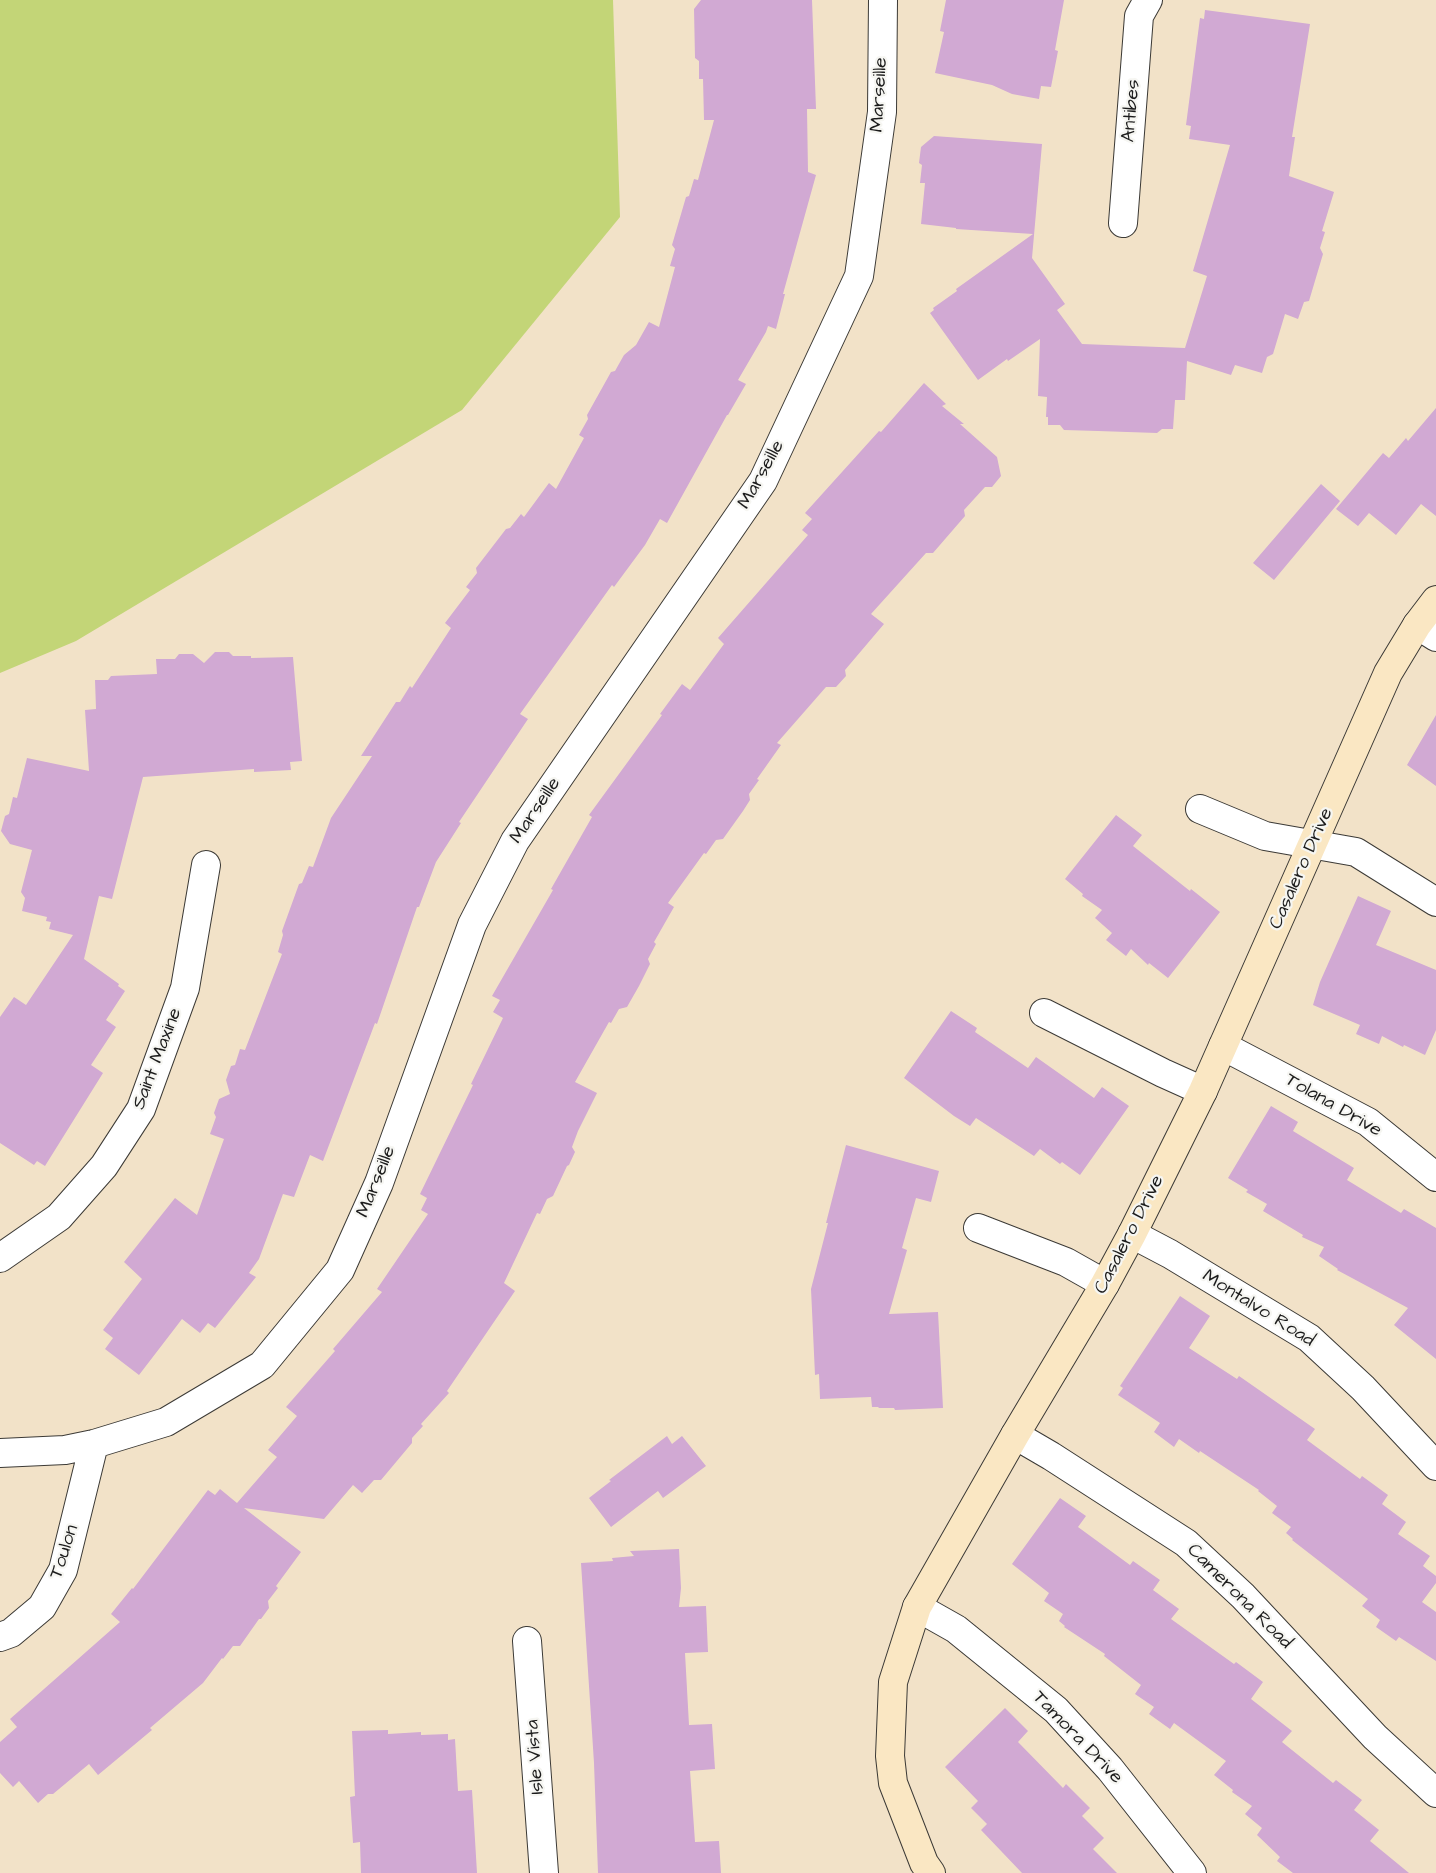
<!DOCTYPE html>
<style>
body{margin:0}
canvas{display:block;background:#f2e2c8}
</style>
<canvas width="1436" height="1873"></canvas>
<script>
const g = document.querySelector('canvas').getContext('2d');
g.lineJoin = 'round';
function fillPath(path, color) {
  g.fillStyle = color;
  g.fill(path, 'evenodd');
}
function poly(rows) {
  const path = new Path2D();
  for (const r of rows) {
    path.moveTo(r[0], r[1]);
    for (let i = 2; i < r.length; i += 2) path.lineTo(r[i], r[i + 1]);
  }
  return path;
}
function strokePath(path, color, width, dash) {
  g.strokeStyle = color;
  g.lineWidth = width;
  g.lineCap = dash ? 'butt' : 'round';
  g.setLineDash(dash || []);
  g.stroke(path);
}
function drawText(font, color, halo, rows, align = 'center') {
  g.font = font + ' "Architects Daughter",sans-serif';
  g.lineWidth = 4.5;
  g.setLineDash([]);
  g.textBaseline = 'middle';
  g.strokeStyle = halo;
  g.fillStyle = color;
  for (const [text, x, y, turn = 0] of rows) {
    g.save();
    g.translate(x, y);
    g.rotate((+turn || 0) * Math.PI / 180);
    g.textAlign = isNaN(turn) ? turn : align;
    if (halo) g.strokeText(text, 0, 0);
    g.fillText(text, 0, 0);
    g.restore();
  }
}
fillPath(poly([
 [0,0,613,0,620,217,462,410,76,641,0,673]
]), '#c3d577');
fillPath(poly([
 [701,0,812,0,816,109,807,109,808,172,816,175,783,294,785,294,776,329,768,326,766,332,738,380,746,384,728,415,727,415,667,523,660,519,645,545,614,587,612,585,520,714,528,719,459,822,461,823,436,862,419,907,417,907,377,1024,375,1023,323,1161,310,1155,294,1197,283,1194,259,1259,249,1273,256,1277,215,1328,208,1323,200,1333,182,1319,139,1375,105,1349,113,1338,103,1330,142,1279,124,1262,175,1198,197,1215,224,1139,210,1134,216,1117,214,1113,219,1099,230,1094,226,1080,231,1066,235,1065,240,1049,245,1050,282,954,278,952,283,935,282,931,299,884,302,883,309,866,313,867,331,818,372,756,361,756,396,702,400,702,410,686,412,688,451,628,445,623,470,590,466,587,477,573,476,568,506,529,510,528,521,514,524,517,549,483,556,489,584,438,579,435,588,419,587,415,611,372,615,371,624,355,636,345,649,322,659,327,675,267,670,266,675,249,672,245,686,197,689,196,694,179,698,180,714,120,704,120,703,79,699,79,699,61,695,58,694,9],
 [946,0,1064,0,1055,50,1058,51,1051,87,1041,86,1039,99,1012,94,992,85,935,73,944,32,940,31],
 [1205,10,1310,24,1292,137,1295,137,1289,176,1334,192,1322,231,1325,232,1320,248,1323,254,1309,301,1304,302,1298,319,1285,314,1273,354,1267,357,1262,373,1235,365,1231,375,1187,361,1185,400,1175,400,1173,429,1162,429,1157,433,1098,431,1064,430,1060,425,1048,425,1048,417,1046,417,1047,397,1038,396,1040,339,1008,361,1007,359,978,380,930,313,934,310,933,308,957,291,956,289,1033,234,956,229,956,228,921,224,925,183,920,183,922,165,919,163,921,147,934,136,1042,144,1032,258,1065,304,1057,310,1082,344,1185,348,1207,276,1193,271,1230,145,1189,139,1191,126,1186,125,1200,18,1204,19],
 [924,383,946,404,942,406,964,424,960,424,997,457,1001,476,992,487,985,487,964,510,965,516,933,553,926,553,871,614,884,624,845,670,846,676,836,687,826,687,777,743,781,745,757,779,759,780,749,794,750,800,743,811,723,839,716,840,706,854,704,853,668,903,674,907,654,942,656,944,648,959,650,964,639,986,627,1007,619,1009,611,1023,609,1022,575,1082,597,1093,578,1131,572,1147,575,1152,569,1165,567,1166,553,1196,547,1199,540,1214,537,1213,504,1283,515,1291,447,1391,449,1393,421,1424,423,1426,412,1438,412,1443,381,1480,374,1480,362,1493,353,1485,324,1519,244,1508,301,1552,276,1586,278,1588,268,1601,269,1608,261,1619,259,1619,240,1646,233,1646,223,1659,222,1658,203,1683,150,1728,152,1730,98,1775,89,1764,53,1794,48,1794,38,1803,19,1781,13,1787,0,1773,0,1742,17,1727,10,1719,120,1622,111,1614,132,1588,133,1589,208,1490,215,1495,220,1489,237,1503,277,1457,268,1450,297,1416,286,1407,335,1351,333,1349,382,1292,377,1289,428,1214,421,1210,427,1198,420,1194,473,1085,471,1084,503,1018,493,1012,500,1000,492,996,553,890,551,889,592,817,589,815,662,715,660,714,682,684,690,690,724,644,718,638,808,535,802,530,812,519,805,513,879,431,881,432],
 [1436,408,1436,516,1421,504,1396,535,1369,513,1358,526,1336,509,1383,453,1389,458,1406,438,1408,441],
 [1321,484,1340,501,1274,580,1253,563],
 [215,652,229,652,233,656,251,656,251,658,293,657,302,761,290,762,291,770,254,772,254,769,143,777,112,899,99,896,84,959,119,984,118,986,125,991,106,1020,116,1027,91,1065,103,1073,45,1166,37,1161,34,1165,0,1143,0,1017,14,997,26,1005,73,935,49,929,51,922,46,921,47,917,22,911,25,898,21,892,32,850,10,844,1,831,5,816,9,814,13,797,17,798,27,758,89,771,85,710,96,709,95,680,108,680,111,676,157,674,156,659,175,659,179,654,193,654,204,663],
 [1436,715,1436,786,1407,765],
 [1116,815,1142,835,1133,846,1190,891,1191,889,1220,912,1168,978,1149,963,1148,965,1131,949,1126,956,1106,940,1112,933,1095,918,1102,910,1082,896,1083,894,1065,879],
 [1358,896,1391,911,1376,945,1436,970,1436,1030,1425,1055,1404,1045,1403,1047,1382,1036,1379,1044,1356,1034,1360,1025,1313,1005,1320,982],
 [951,1011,977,1028,975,1032,1028,1068,1036,1057,1094,1098,1102,1087,1129,1106,1080,1175,1062,1162,1060,1164,1040,1149,1034,1156,976,1118,970,1126,954,1116,904,1078],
 [1271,1106,1298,1122,1293,1131,1354,1168,1347,1180,1401,1213,1404,1209,1436,1228,1436,1359,1394,1325,1408,1308,1337,1270,1338,1269,1319,1256,1324,1247,1302,1237,1303,1235,1263,1211,1267,1204,1246,1192,1248,1190,1228,1178],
 [846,1145,939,1171,931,1202,916,1198,902,1248,907,1250,889,1314,938,1312,943,1408,895,1410,894,1408,879,1408,878,1407,872,1407,871,1397,820,1399,819,1374,815,1375,811,1289,828,1223,826,1223],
 [1180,1296,1210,1316,1189,1348,1237,1379,1239,1376,1315,1429,1307,1440,1360,1479,1362,1476,1388,1495,1382,1504,1406,1522,1398,1534,1430,1556,1423,1566,1436,1576,1436,1583,1422,1602,1436,1612,1436,1661,1399,1637,1396,1641,1376,1627,1380,1620,1362,1606,1368,1599,1292,1540,1293,1539,1286,1533,1291,1527,1272,1513,1277,1506,1258,1491,1259,1490,1200,1451,1199,1453,1179,1439,1174,1447,1154,1432,1160,1423,1118,1395,1123,1388,1120,1386],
 [667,1436,672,1444,682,1436,706,1466,663,1498,658,1491,611,1527,589,1498,611,1481,609,1480],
 [1060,1498,1086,1516,1078,1527,1130,1565,1133,1561,1160,1580,1153,1590,1179,1609,1171,1619,1234,1664,1236,1662,1263,1682,1251,1699,1292,1731,1282,1742,1333,1783,1336,1780,1362,1800,1354,1810,1379,1830,1370,1841,1409,1873,1293,1873,1277,1861,1280,1857,1257,1835,1262,1828,1245,1814,1252,1806,1232,1792,1233,1790,1214,1775,1226,1761,1174,1723,1170,1729,1149,1714,1154,1707,1135,1694,1141,1685,1104,1656,1105,1654,1064,1627,1065,1626,1059,1621,1063,1614,1044,1601,1049,1593,1012,1564],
 [679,1549,681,1588,679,1607,706,1606,708,1652,685,1653,689,1725,712,1724,715,1769,690,1771,695,1842,719,1841,721,1873,598,1873,594,1763,581,1563,613,1561,612,1558,634,1556,630,1551],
 [1005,1708,1028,1731,1018,1742,1063,1788,1066,1784,1090,1808,1082,1816,1104,1838,1093,1849,1117,1873,1022,1873,981,1830,987,1824,971,1808,978,1801,945,1767],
 [388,1730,388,1734,421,1732,421,1735,448,1734,448,1740,455,1739,458,1791,472,1790,477,1873,361,1873,360,1842,353,1843,350,1797,355,1796,352,1731]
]), '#d1a9d3');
const street = poly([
 [1123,223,1139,16,1148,0],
 [1417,625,1436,637],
 [1200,809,1265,836,1356,852,1436,902],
 [1044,1013,1163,1073,1203,1091],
 [1223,1046,1368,1122,1436,1177],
 [978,1228,1066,1262,1105,1284],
 [1132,1234,1170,1254,1309,1338,1363,1388,1436,1466],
 [0,1258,59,1217,104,1166,141,1109,185,988,206,865],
 [1015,1435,1051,1456,1186,1543,1243,1596,1375,1737,1436,1793],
 [0,1453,65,1450,94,1444,166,1422,262,1365,340,1270,379,1183,472,925,515,841,763,481,859,276,882,112,883,0],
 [917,1607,956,1629,1056,1710,1110,1769,1192,1873],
 [0,1637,11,1633,42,1607,63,1570,94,1444],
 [527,1641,544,1873]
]);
const secondary = poly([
 [931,1873,924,1863,893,1783,890,1756,893,1682,917,1607,1015,1435,1105,1284,1132,1234,1203,1091,1388,673,1417,625,1436,600]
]);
strokePath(street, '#3c3a36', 30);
strokePath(secondary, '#3c3a36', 30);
strokePath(street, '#fff', 28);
strokePath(secondary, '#fae7c3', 28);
drawText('19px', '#1c1c1c', '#f6f6f2', [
 ["Marseille",880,95,-87],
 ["Antibes",1132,111,-85],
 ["Marseille",762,475,-61],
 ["Marseille",536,811,-56],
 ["Casalero Drive",1302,869,-66],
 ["Saint Maxine",158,1059,-69],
 ["Tolana Drive",1333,1106,30],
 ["Marseille",377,1182,-68],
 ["Casalero Drive",1130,1235,-63],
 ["Montalvo Road",1258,1309,32],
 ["Toulon",65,1552,-72],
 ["Camerona Road",1239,1597,45],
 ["Tamora Drive",1077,1738,46],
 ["Isle Vista",536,1757,-94]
]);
</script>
